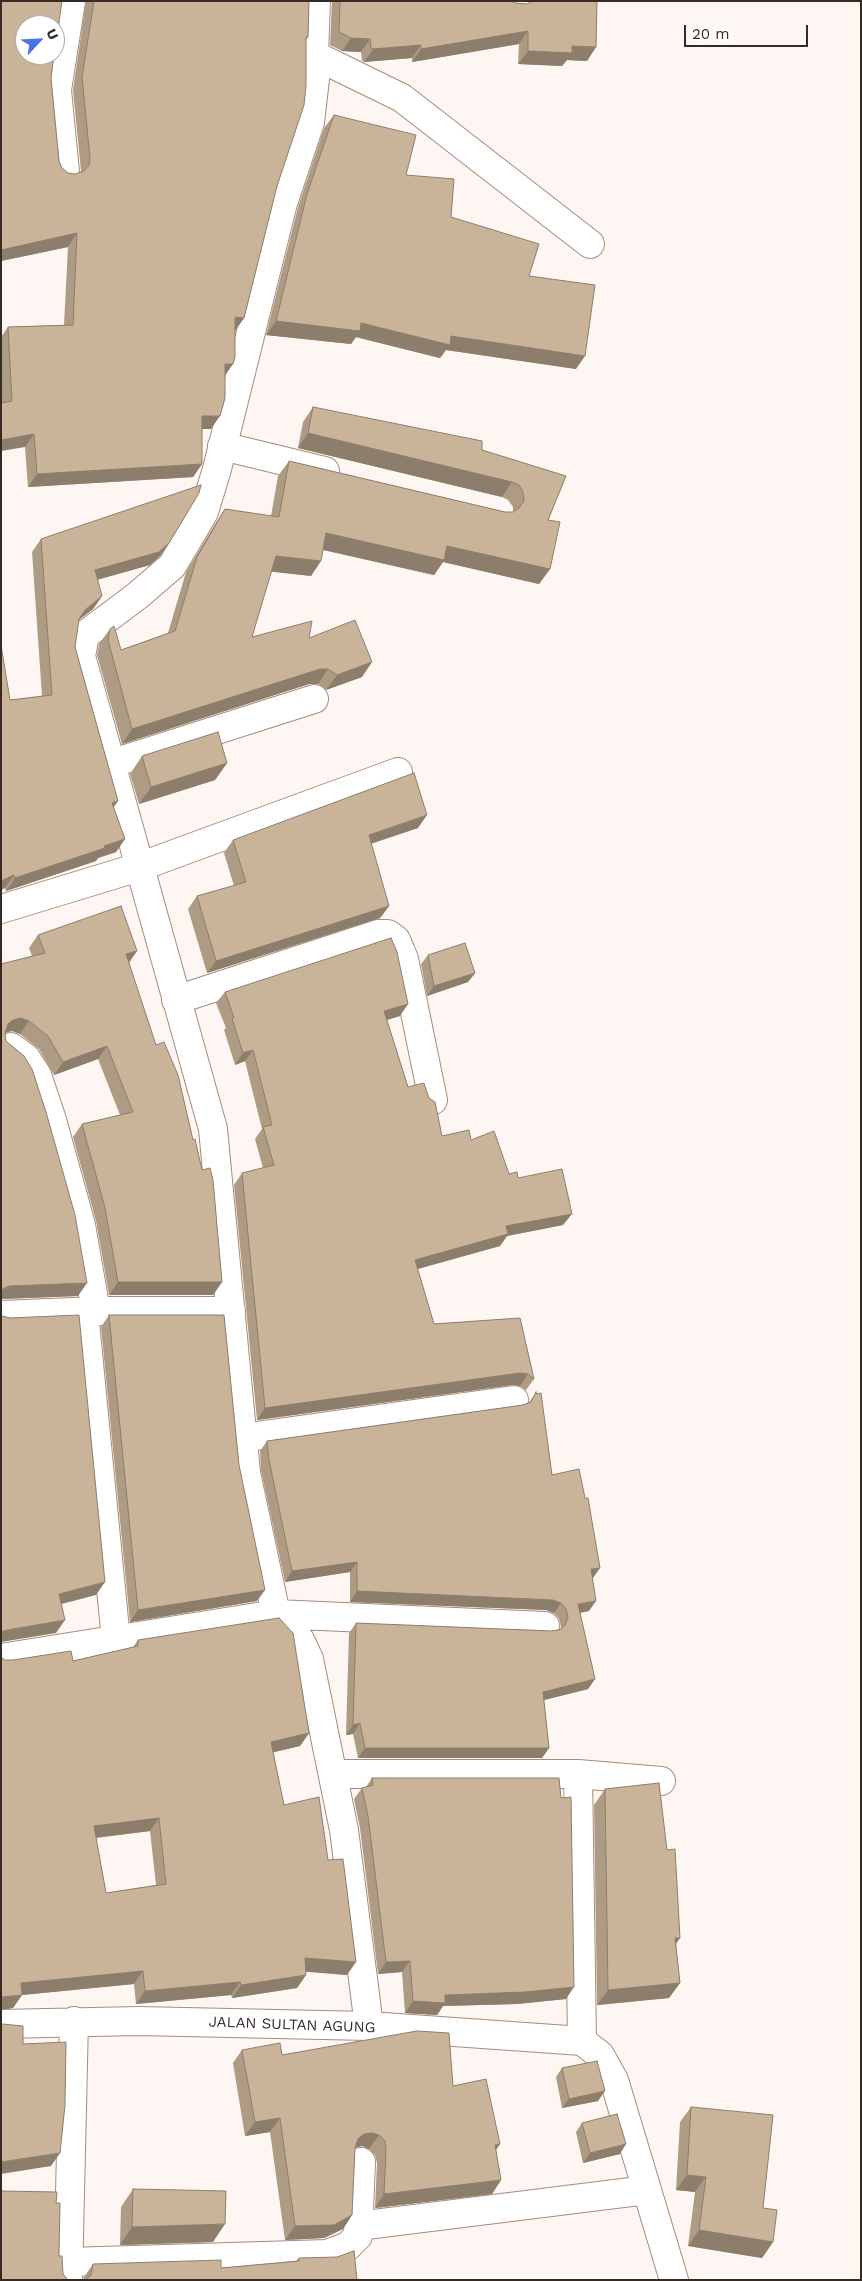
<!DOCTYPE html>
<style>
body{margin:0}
#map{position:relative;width:862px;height:2281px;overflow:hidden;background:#fdf6f2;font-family:"Work Sans",sans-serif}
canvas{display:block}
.frame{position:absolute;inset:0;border:2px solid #362a23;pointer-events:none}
.north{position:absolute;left:15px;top:15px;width:50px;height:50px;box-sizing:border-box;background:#fff;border:1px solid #afaaa7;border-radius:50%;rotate:65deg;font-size:14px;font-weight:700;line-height:20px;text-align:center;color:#362a23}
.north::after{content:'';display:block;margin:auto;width:18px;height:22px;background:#4872e5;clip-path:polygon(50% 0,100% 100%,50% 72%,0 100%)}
.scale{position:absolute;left:684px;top:25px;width:124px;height:22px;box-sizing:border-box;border:2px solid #362a23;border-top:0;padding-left:6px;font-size:15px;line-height:18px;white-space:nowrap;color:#362a23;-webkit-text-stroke:4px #fff;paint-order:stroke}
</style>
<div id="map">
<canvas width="862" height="2281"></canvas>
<div class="frame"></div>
<div class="north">U</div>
<div class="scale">20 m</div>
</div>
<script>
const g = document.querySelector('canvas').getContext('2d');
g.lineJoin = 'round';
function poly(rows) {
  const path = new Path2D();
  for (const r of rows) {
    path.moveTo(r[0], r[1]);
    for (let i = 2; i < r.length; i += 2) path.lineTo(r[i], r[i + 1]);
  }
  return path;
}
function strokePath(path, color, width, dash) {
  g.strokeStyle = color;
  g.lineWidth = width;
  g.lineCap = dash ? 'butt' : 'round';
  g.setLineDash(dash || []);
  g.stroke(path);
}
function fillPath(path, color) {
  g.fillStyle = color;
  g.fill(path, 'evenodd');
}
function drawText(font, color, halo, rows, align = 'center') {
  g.font = font + ' "Work Sans",sans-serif';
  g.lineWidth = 4;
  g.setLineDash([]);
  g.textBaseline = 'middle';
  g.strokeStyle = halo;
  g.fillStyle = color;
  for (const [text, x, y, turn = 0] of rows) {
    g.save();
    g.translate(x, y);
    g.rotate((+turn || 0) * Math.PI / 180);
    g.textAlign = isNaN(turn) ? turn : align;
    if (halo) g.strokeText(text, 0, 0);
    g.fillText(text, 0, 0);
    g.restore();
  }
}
const minor = poly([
 [316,1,314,55,315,79,310,122,283,203,217,469,204,512,172,566,137,596,85,635,81,656,213,1129,246,1473,276,1614,300,1640,309,1659,344,1830,369,2026],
 [314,55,402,98,590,244],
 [65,172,57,90,71,1],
 [222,446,325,471],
 [110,764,314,699],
 [1,909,139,867,398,772],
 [176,1000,378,934,388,934,396,940,404,959,433,1100],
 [11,1047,26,1058,37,1075,52,1120,81,1225,96,1311],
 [84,1312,116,1640],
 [1,1315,96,1311,231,1311],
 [242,1438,514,1400],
 [1,1658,276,1614,545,1626],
 [334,1774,578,1774,661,1781],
 [578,1774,582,2041],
 [1,2024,138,2021,369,2026,582,2041],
 [582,2041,600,2055,614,2080,674,2280],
 [358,2226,647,2190],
 [69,2262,327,2254,348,2246,358,2236,361,2162],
 [68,2280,74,2021]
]);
strokePath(minor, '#a88b7a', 30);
strokePath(minor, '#fff', 28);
fillPath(poly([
 [1,1,51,78,59,161,62,168,68,173,75,174,80,172,81,171,73,90,86,1,309,1,308,37,306,40,277,186,244,318,235,331,225,375,211,429,202,429,202,464,193,477,28,487,25,447,2,403,1,380,1,337,8,327,64,325,68,247,1,261],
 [332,1,512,1,515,3,527,4,529,3,529,1,597,1,596,47,587,61,567,60,562,66,518,64,519,44,412,62,412,58,364,62,362,61,361,52,342,51,330,45],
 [334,115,406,175,451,217,529,276,576,369,446,350,440,358,356,337,351,344,266,335,298,207,324,128],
 [313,407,482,450,566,476,548,520,550,569,539,584,443,562,434,575,323,550,311,576,271,571,252,637,309,638,362,677,326,690,318,684,309,684,122,744,97,655,99,644,110,629,121,650,168,633,186,572,215,524,225,509,271,516,278,476,289,461,505,512,513,512,513,507,508,500,502,497,298,448,303,422],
 [41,539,169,543,160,556,150,565,97,580,102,596,93,609,79,620,75,647,118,801,113,807,125,839,116,852,98,858,96,861,6,891,5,888,10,700,42,696,32,552],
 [142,756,227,763,215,780,139,804,130,774],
 [418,828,371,844,389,906,380,918,207,973,188,909,197,896,234,886,224,853,233,840],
 [38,935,137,951,129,962,222,1282,213,1295,109,1295,96,1221,73,1137,82,1124,120,1115,98,1059,54,1075,39,1049,20,1034,12,1031,5,1033,6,1041,78,1296,1,1299,1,964,32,956,29,948],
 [428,955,475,973,468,982,427,996,421,964],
 [225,992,400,1016,387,1020,408,1087,442,1136,471,1140,509,1174,518,1178,563,1225,507,1236,500,1246,417,1269,434,1324,520,1318,534,1379,526,1390,520,1386,512,1385,257,1420,234,1185,242,1173,263,1168,255,1139,262,1129,245,1061,235,1065,224,1030,226,1028,216,1003],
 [109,1315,239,1465,257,1601,130,1622,101,1327],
 [536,1392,552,1475,593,1578,589,1611,580,1613,595,1679,588,1689,544,1700,549,1748,542,1758,358,1758,353,1734,346,1735,349,1633,356,1623,551,1631,560,1629,561,1627,559,1619,554,1613,546,1610,350,1602,350,1572,285,1582,261,1471,260,1451,267,1441,523,1405,529,1403],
 [138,1640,309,1733,300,1746,273,1752,284,1805,347,1975,306,1971,306,1975,297,1988,232,1998,231,1995,136,2004,134,1984,22,1995,13,2008,1,2010,1,1657,5,1660,13,1660,73,1661,133,1647],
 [150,1831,156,1885,106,1893,96,1838],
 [372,1778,566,1999,517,2004,443,2006,437,2015,405,2013,402,1972,378,1974,360,1828,354,1799,362,1788,366,1787],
 [605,1789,676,1944,680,1983,669,1998,597,2005,594,1805],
 [242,2050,282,2055,453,2086,500,2144,496,2150,501,2180,492,2194,375,2208,377,2163,375,2155,369,2149,362,2146,355,2148,352,2215,343,2229,324,2238,285,2240,270,2132,245,2136,233,2063],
 [562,2068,598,2101,562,2108,556,2077],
 [691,2107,763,2208,773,2242,762,2258,688,2246,695,2192,676,2190,680,2122],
 [582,2123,620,2154,583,2163,576,2132],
 [133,2189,213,2242,120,2245,121,2207],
 [299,2258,357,2280,83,2280,84,2277,93,2264,221,2268,296,2261]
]), '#ad9b84');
fillPath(poly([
 [528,31,519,44,412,62,421,49],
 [351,38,370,39,361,52,342,51],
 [421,45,412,58,364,62,373,49],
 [572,46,596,47,587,61,567,60,562,66,518,64,528,51],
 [77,233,68,247,1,261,1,250],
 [235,317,244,318,235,331],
 [276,321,361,323,585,356,576,369,446,350,440,358,356,337,351,344,266,335],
 [225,364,233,364,224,377],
 [202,416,220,416,211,429,193,429],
 [308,433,512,482,502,497,298,448],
 [34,434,25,447,1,451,1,440],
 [202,464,193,477,28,487,37,474],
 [326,533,447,546,550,569,539,584,443,562,434,575,315,548],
 [169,543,160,556,150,565,85,583,95,570],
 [276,556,321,561,311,576,265,571],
 [102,596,93,609,76,622,85,610],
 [372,662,362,677,326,690,337,675],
 [320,669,328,669,318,684,309,684,122,744,132,729],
 [227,763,215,780,139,804,151,787],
 [118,801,109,814,112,803],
 [427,815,418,828,360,847,369,835],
 [125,839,116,852,98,858,96,861,6,891,15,878],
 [14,875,5,888,1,890,1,881],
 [389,906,380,918,207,973,216,961],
 [137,951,128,964,126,954],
 [475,973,468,982,427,996,434,986],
 [408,1004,400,1016,376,1023,384,1011],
 [21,1018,29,1021,20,1034,12,1031,4,1033,8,1024,13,1020],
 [107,1046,98,1059,54,1075,63,1062],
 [253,1050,245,1061,235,1065,243,1053],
 [572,1214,563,1225,507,1236,500,1246,407,1272,415,1260,506,1226],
 [118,1282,222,1282,213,1295,109,1295],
 [87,1283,78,1296,1,1299,1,1290,9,1286],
 [520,1373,528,1374,520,1386,512,1385,257,1420,265,1408],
 [357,1562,350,1572,285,1582,292,1571],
 [600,1568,593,1578,584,1579,591,1569],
 [105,1582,96,1595,50,1607,59,1594],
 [265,1590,257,1601,130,1622,138,1610],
 [357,1591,553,1600,561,1603,554,1613,546,1610,350,1602],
 [596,1601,589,1611,571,1614,578,1604],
 [65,1620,56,1633,1,1642,1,1632,7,1630],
 [595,1679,588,1689,536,1702,543,1692],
 [360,1723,353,1734,346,1735,353,1725],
 [309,1733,300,1746,262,1755,271,1742],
 [365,1748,549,1748,542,1758,358,1758],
 [159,1818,150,1831,85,1839,94,1826],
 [675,1938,680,1938,670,1953],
 [305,1958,356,1962,347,1975,296,1971],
 [410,1961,402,1972,378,1974,386,1962],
 [143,1971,134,1984,22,1995,13,2008,1,2010,1,1999,21,1983],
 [306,1975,297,1988,232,1998,241,1985],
 [240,1982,231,1995,136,2004,145,1991],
 [680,1983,669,1998,597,2005,608,1990],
 [574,1987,566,1999,517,2004,443,2006,437,2015,405,2013,413,2001,445,1995],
 [605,2091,598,2101,562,2108,569,2099],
 [280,2118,270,2132,245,2136,255,2122],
 [372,2133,379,2135,369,2149,362,2146,354,2148,358,2139,364,2134],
 [500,2144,491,2157,495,2145],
 [626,2144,620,2154,583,2163,590,2153],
 [60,2153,51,2166,1,2174,1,2162],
 [687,2175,706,2177,695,2192,676,2190],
 [501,2180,492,2194,375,2208,384,2194],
 [352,2215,343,2229,324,2238,285,2240,295,2226],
 [225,2224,213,2242,120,2245,132,2227],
 [699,2230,773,2242,762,2258,688,2246]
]), '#8d7e6c');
const building = poly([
 [1,1,62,1,55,50,55,25,25,25,25,55,54,55,51,78,59,161,62,168,68,173,75,174,84,171,89,165,90,158,82,77,94,1,309,1,308,37,306,37,306,86,304,105,277,186,244,318,235,317,235,357,233,364,225,364,225,398,220,416,202,416,202,464,37,474,34,434,1,440,1,403,12,401,8,327,73,325,77,233,1,250,1,1],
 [340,1,512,1,515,3,527,4,532,1,597,1,596,47,572,46,572,53,528,51,528,31,421,49,421,45,373,49,371,48,370,39,351,38,339,32,340,1],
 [334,115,416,135,406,175,454,179,451,217,539,244,529,276,595,285,585,356,451,336,450,345,361,323,360,331,276,321,307,194,334,115],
 [313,407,482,441,482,450,566,476,548,520,560,522,550,569,447,546,444,560,326,533,321,561,276,556,252,637,312,621,309,638,355,620,372,662,337,675,328,669,320,669,132,729,108,640,110,629,114,626,121,650,175,631,197,557,225,509,279,517,289,461,505,512,513,512,519,508,524,501,523,492,519,485,512,482,308,433,313,407],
 [201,485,199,493,169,543,159,552,95,570,102,596,85,610,79,619,75,647,118,801,112,803,125,839,104,846,105,848,15,878,14,875,1,881,1,645,10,700,52,695,41,539,201,485],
 [218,732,227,763,151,787,142,756,218,732],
 [414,773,427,815,369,835,389,906,216,961,197,896,246,882,233,840,414,773],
 [121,906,137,951,126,954,156,1045,164,1042,178,1075,193,1140,195,1139,202,1170,210,1168,213,1180,222,1282,118,1282,105,1208,82,1124,133,1112,107,1046,63,1062,48,1036,29,1021,21,1018,13,1020,8,1024,5,1033,6,1041,24,1056,32,1069,46,1112,75,1215,87,1283,9,1286,1,1290,1,964,45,953,38,935,121,906],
 [391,938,397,952,408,1004,384,1011,408,1087,424,1083,429,1098,435,1102,442,1136,469,1130,471,1140,494,1131,509,1174,517,1172,518,1178,562,1169,572,1214,506,1226,508,1234,415,1260,434,1324,520,1318,534,1379,528,1374,520,1373,265,1408,242,1173,274,1165,263,1127,272,1125,253,1050,243,1053,232,1019,234,1018,225,992,391,938],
 [465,943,475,973,434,986,428,955,465,943],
 [1,1314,2,1316,10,1318,79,1315,105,1582,59,1594,65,1620,7,1630,1,1632,1,1314],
 [109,1315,224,1315,239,1465,265,1590,138,1610,109,1315],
 [536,1392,536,1394,541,1393,552,1475,579,1469,585,1498,588,1498,600,1568,591,1569,596,1601,578,1604,595,1679,543,1692,549,1748,365,1748,360,1723,353,1725,356,1623,551,1631,559,1630,565,1625,568,1617,566,1609,561,1603,553,1600,357,1591,357,1562,292,1571,269,1460,267,1441,523,1405,531,1402,536,1392],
 [279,1618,293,1633,309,1733,271,1742,284,1805,319,1797,328,1860,343,1859,356,1962,305,1958,306,1975,241,1985,240,1982,145,1991,143,1971,21,1983,22,1995,2,1997,1,1999,1,1657,5,1660,13,1660,71,1651,73,1661,138,1646,138,1640,279,1618],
 [159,1818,166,1884,106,1893,94,1826,159,1818],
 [372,1778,559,1778,561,1798,571,1797,574,1987,525,1992,445,1995,445,2003,413,2001,410,1961,386,1962,368,1816,362,1788,373,1785,372,1778],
 [659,1783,667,1850,675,1849,680,1938,675,1938,680,1983,608,1990,605,1789,659,1783],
 [1,2024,2,2024,23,2026,23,2044,66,2042,65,2105,60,2153,1,2162,1,2024],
 [417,2031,449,2033,453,2086,486,2079,500,2144,495,2145,501,2180,384,2194,386,2149,385,2141,379,2135,372,2133,364,2134,358,2139,355,2148,352,2215,334,2225,295,2226,280,2118,255,2122,242,2050,280,2043,282,2055,417,2031],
 [597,2061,605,2091,569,2099,562,2068,597,2061],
 [691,2107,773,2115,763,2208,777,2210,773,2242,699,2230,706,2177,687,2175,691,2107],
 [617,2114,626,2144,590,2153,582,2123,617,2114],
 [133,2189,226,2191,225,2224,132,2227,133,2189],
 [1,2191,57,2192,56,2203,60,2203,59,2256,62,2256,63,2274,68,2280,1,2280,1,2191],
 [354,2251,357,2280,86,2280,91,2275,93,2264,221,2260,221,2268,299,2261,299,2258,337,2257,354,2251]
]);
fillPath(building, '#c9b49a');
strokePath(building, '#8d7e6c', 1);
drawText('15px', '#362a23', '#fff', [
 ["JALAN SULTAN AGUNG",292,2025,2]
]);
</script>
